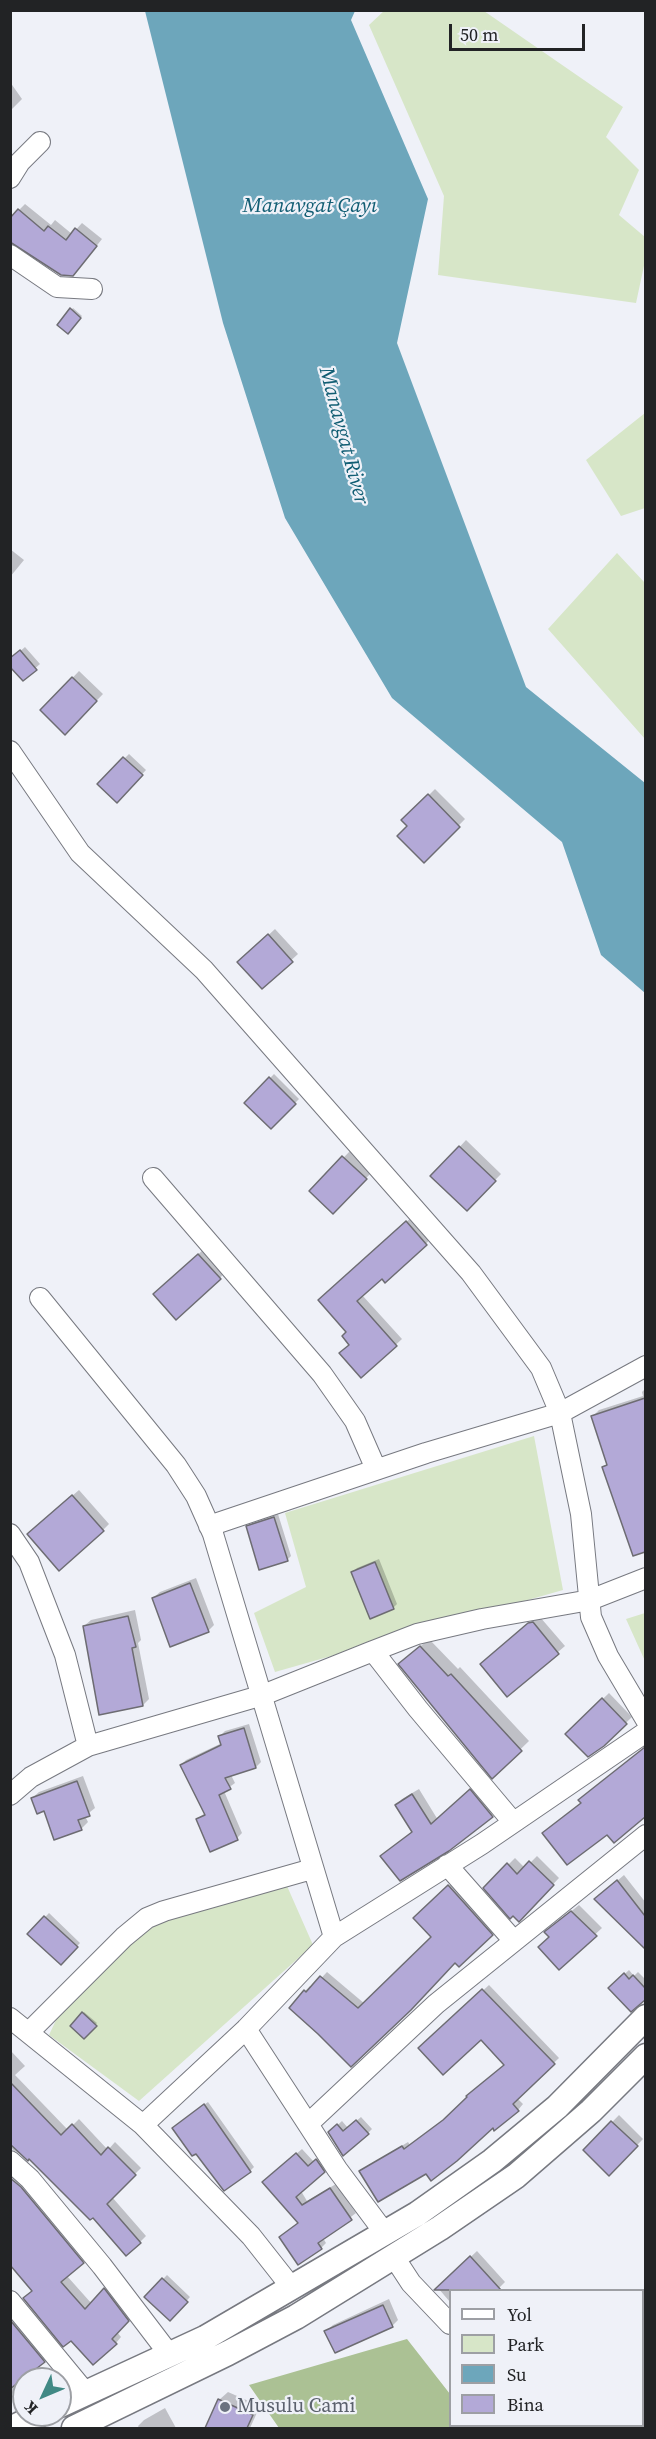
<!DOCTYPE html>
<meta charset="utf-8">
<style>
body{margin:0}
#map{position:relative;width:656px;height:2439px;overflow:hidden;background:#eff1f8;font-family:"Source Serif 4",serif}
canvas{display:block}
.frame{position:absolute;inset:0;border:12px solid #222325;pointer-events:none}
.legend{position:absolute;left:449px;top:2289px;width:195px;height:138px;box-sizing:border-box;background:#eff1f8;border:2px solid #9d9fa4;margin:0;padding:8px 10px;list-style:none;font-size:18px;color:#222325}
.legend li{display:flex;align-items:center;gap:12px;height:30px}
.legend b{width:30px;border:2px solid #9d9fa4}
.north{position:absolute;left:12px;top:2367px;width:60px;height:60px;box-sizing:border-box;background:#eff1f8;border:2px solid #9d9fa4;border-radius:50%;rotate:226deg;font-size:16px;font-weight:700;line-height:24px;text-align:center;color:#222325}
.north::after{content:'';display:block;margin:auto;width:21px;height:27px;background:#418985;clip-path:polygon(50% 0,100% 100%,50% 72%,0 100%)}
.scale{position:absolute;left:449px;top:24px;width:136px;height:27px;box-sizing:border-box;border:3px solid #222325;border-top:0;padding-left:8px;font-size:18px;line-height:21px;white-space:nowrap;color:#222325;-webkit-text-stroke:4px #eff1f8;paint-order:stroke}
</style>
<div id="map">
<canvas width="656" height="2439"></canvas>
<div class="frame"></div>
<ul class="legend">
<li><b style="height:8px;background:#fff"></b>Yol</li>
<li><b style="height:16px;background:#d7e6c8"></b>Park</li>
<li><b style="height:16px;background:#6da6bb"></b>Su</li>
<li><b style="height:16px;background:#b3a9d7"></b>Bina</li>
</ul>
<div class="north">K</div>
<div class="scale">50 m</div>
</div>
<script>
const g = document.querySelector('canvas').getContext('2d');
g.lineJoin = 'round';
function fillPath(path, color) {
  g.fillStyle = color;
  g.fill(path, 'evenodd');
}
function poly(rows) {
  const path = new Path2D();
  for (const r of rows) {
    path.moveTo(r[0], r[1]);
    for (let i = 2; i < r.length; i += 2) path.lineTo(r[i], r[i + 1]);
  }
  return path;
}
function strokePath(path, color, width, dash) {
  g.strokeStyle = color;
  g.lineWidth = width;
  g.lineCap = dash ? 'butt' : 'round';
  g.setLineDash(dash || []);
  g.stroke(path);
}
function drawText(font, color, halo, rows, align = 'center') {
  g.font = font + ' "Source Serif 4",serif';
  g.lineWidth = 4.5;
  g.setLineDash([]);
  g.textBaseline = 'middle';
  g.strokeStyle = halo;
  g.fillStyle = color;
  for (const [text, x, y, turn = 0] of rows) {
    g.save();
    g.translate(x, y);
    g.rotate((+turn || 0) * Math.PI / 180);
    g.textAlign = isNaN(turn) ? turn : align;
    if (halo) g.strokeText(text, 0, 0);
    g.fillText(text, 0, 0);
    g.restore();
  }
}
fillPath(poly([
 [385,10,484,11,623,107,606,137,639,170,619,215,645,237,645,261,636,303,438,275,444,196,369,25],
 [645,413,645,508,621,516,586,460],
 [617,553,645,583,645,739,548,629],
 [534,1436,563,1590,275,1672,254,1613,306,1587,285,1513],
 [645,1613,646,1613,645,1661,626,1619],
 [287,1886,313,1945,139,2101,49,2035,57,2018,152,1923]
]), '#d7e6c8');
fillPath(poly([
 [407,2339,450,2394,450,2426,475,2426,477,2428,279,2428,249,2385]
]), '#abc194');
fillPath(poly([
 [145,11,355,11,351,20,428,199,397,343,526,687,645,783,645,993,601,955,562,842,392,698,285,518,223,323]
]), '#6da6bb');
fillPath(poly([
 [10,82,22,99,10,111],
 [25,204,51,225,55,220,72,234,82,223,102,239,79,268,19,210],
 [73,308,82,316,68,332,59,325],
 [10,549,24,560,10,577],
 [25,647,40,664,23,679,10,660],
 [79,671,103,694,65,733,42,710],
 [129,754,146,770,117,801,99,784],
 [435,789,465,819,424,861,409,826,404,820],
 [275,929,298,954,262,987,246,956],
 [274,1074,299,1099,271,1127,246,1103],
 [466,1140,501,1174,467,1209,433,1176],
 [350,1151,372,1172,333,1212,311,1191],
 [413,1216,432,1238,385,1281,382,1277,362,1295,402,1339,362,1376,348,1332,325,1295],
 [205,1248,226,1271,220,1278,162,1288],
 [646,1388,646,1550,634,1554,604,1468,608,1463,593,1416,599,1410,643,1396,642,1392],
 [79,1490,109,1524,103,1530,35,1528],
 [278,1514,291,1556,287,1560,248,1527,252,1523],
 [379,1559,397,1604,393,1608,353,1572,357,1568],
 [196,1578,214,1625,208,1631,153,1598,160,1592],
 [135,1610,141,1640,138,1643,149,1699,143,1705,84,1626,91,1620],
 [536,1617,540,1617,565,1646,508,1695,488,1658],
 [429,1639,458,1669,460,1667,529,1741,492,1777,409,1656],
 [609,1693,632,1717,603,1745,567,1734],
 [249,1724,261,1762,256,1767,231,1775,235,1783,224,1791,242,1833,237,1838,197,1819,205,1813,181,1765,186,1760,222,1743,220,1736,225,1731],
 [646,1747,646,1815,614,1841,607,1833,544,1833,582,1802,587,1793],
 [83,1776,95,1808,85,1816,88,1822,81,1829,32,1798,39,1792],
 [476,1784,498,1810,448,1849,388,1850,413,1831,397,1805,402,1799,419,1789,438,1820],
 [537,1856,559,1878,519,1920,485,1888,515,1858,525,1868],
 [624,1875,646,1903,646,1947,596,1899],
 [454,1881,497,1929,459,1965,455,1961,351,2065,305,1991,310,1986,312,1988,327,1972,365,2004,433,1937,415,1918],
 [579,1905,602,1928,559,1968,551,1937,553,1926],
 [49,1913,80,1943,61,1963,29,1934],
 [629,1970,634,1976,638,1972,646,1980,646,1998,631,2010,610,1988],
 [489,1985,559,2058,517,2098,523,2104,518,2110,426,2172,361,2171,408,2142,410,2145,451,2115,506,2064,481,2037,420,2049],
 [84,2012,97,2023,84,2037,72,2026],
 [10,2050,25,2066,15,2075,68,2130,79,2119,108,2150,115,2142,141,2168,112,2197,146,2236,140,2242,93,2216,29,2157,28,2159,10,2148],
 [208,2102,254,2167,250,2171,196,2152,178,2124],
 [619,2115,643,2139,609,2174,585,2150],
 [361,2117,372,2129,368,2133,329,2133,342,2121,348,2128],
 [302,2149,314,2162,322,2155,329,2166,301,2191,307,2201,336,2184,356,2213,323,2238,326,2243,321,2248,300,2223,269,2177],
 [10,2166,89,2256,67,2276,92,2304,111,2284,134,2314,117,2332,121,2337,116,2343,33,2291,10,2261],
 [477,2251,505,2282,497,2290,450,2290,450,2302,438,2288],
 [167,2275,190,2297,170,2319,146,2297],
 [389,2299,398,2320,392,2326,326,2331,333,2325],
 [10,2307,50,2355,26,2375,29,2378,24,2379,24,2383,10,2396],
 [646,2352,646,2404,643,2407,646,2410,646,2428,594,2428,592,2426,642,2426,642,2355],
 [228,2392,260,2406,250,2428,206,2428,219,2400],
 [165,2408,176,2428,139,2428,138,2426,144,2420]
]), '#0003');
const building = poly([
 [18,209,44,231,48,226,66,240,75,228,97,246,73,276,61,275,10,242,10,218,18,209],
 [70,308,81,318,68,334,57,325,70,308],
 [20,650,37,670,23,681,10,667,10,658,20,650],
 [72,677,97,701,65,735,40,710,72,677],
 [123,757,143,775,117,803,97,784,123,757],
 [428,794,460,827,424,863,397,836,407,826,401,820,428,794],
 [268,934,293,962,262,989,237,962,268,934],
 [269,1077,296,1104,271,1129,244,1103,269,1077],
 [459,1146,496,1181,467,1211,430,1176,459,1146],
 [342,1156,367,1179,333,1214,309,1191,342,1156],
 [406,1221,427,1245,385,1283,382,1279,357,1301,397,1346,361,1378,339,1353,349,1345,342,1336,346,1332,318,1300,406,1221],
 [198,1254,221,1279,176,1320,153,1294,198,1254],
 [645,1398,645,1552,633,1556,602,1467,607,1465,591,1416,645,1398],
 [72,1495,104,1531,59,1571,27,1534,72,1495],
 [274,1517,288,1561,259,1570,246,1526,274,1517],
 [375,1562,394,1609,370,1619,351,1572,375,1562],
 [190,1583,209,1632,170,1647,152,1598,190,1583],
 [128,1616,136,1647,132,1648,143,1706,99,1715,83,1626,128,1616],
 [533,1622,559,1654,507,1697,480,1664,528,1623,533,1622],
 [420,1646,448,1676,451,1674,522,1751,492,1779,398,1664,420,1646],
 [602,1698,627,1724,604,1746,588,1757,565,1734,602,1698],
 [244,1728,256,1768,225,1778,231,1789,219,1795,238,1840,210,1852,196,1819,205,1815,180,1765,221,1745,218,1736,244,1728],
 [645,1747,645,1817,614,1843,607,1835,567,1865,542,1833,581,1803,578,1800,645,1747],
 [77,1781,90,1816,78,1820,82,1830,54,1840,44,1811,37,1814,31,1798,77,1781],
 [470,1789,493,1817,449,1851,400,1881,380,1856,412,1832,395,1805,412,1794,431,1824,470,1789],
 [529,1861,554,1885,519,1922,513,1916,510,1919,483,1888,507,1863,517,1874,529,1861],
 [617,1880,645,1916,645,1949,594,1899,617,1880],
 [448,1885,493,1935,459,1967,455,1963,411,2010,351,2067,318,2034,289,2008,304,1990,306,1992,320,1976,358,2008,431,1937,413,1918,448,1885],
 [571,1911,597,1936,559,1970,538,1947,549,1937,544,1932,571,1911],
 [44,1916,78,1947,61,1965,27,1934,44,1916],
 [624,1973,629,1979,633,1975,645,1988,645,2000,631,2012,608,1988,624,1973],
 [482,1989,555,2064,513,2104,519,2111,494,2131,493,2128,457,2161,431,2181,426,2174,378,2202,359,2171,402,2146,404,2149,443,2120,467,2097,466,2096,504,2065,481,2040,443,2075,418,2048,482,1989],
 [82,2012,97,2026,84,2039,70,2026,82,2012],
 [10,2082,61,2135,72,2124,101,2155,108,2147,136,2175,107,2204,141,2243,126,2256,93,2218,90,2220,29,2159,28,2161,10,2144,10,2082],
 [204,2104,251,2172,224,2191,196,2154,192,2156,172,2128,204,2104],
 [356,2120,369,2134,343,2156,328,2132,337,2124,343,2131,356,2120],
 [611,2121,638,2146,609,2176,583,2150,611,2121],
 [296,2153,308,2166,316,2159,325,2172,296,2197,302,2205,330,2188,352,2220,318,2243,322,2249,298,2265,279,2237,298,2223,262,2182,296,2153],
 [10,2178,21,2187,84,2263,61,2282,85,2309,104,2288,129,2321,112,2339,117,2344,93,2365,71,2341,63,2347,23,2298,32,2291,10,2265,10,2178],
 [470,2256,501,2290,434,2290,470,2256],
 [162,2278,188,2302,170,2321,144,2297,162,2278],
 [383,2305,393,2327,335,2353,324,2331,383,2305],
 [10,2320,45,2362,10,2389,10,2320],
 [218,2399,253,2415,247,2428,205,2428,218,2399]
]);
fillPath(building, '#b3a9d7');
strokePath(building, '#6d6c72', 1.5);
const minor = poly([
 [10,178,20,162,40,142],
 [10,255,57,287,92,289],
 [10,751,80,853,204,970,471,1273,541,1368,560,1413,581,1514,591,1617,608,1656,646,1720],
 [153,1178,322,1374,355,1421,376,1469],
 [40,1298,176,1465,196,1496,213,1534,334,1937],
 [209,1526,426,1453,560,1413,646,1366],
 [10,1534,29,1562,65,1655,88,1746],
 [10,1795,31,1777,88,1746,263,1695,373,1651],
 [513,1822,418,1709,373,1651,417,1634,482,1619,590,1600,646,1578],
 [447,1865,514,1941],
 [10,2018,143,2125],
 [246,2029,337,2169,384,2232],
 [29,2032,124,1937,147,1918,164,1911,312,1869],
 [308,2124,436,2004,646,1835],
 [10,2161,30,2179,102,2266,169,2354],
 [394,2257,411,2283,450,2324],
 [292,2288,251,2236,143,2125,246,2029,334,1937,482,1844,646,1732],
 [10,2301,85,2392],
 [642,2331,646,2327],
 [553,2426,556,2428]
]);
const tertiary = poly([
 [60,2405,205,2338,417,2214,492,2161,557,2107,646,2017],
 [12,2428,39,2415],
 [74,2428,228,2353,296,2317,440,2228,516,2176,591,2111,646,2056]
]);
strokePath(minor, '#777980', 22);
strokePath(tertiary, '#777980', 27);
strokePath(minor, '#fff', 20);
strokePath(tertiary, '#fff', 24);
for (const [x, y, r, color] of [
 [225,2407,6,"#6b7280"]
]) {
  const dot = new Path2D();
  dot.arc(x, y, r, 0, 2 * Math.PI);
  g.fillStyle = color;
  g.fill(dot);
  strokePath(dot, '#eff1f8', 2);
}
drawText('20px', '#5b616d', '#eff1f8', [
 ["Musulu Cami",237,2407]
], 'left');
drawText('italic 21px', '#115d73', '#eff1f8', [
 ["Manavgat Çayı",310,207],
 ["Manavgat River",343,436,75]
]);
</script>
